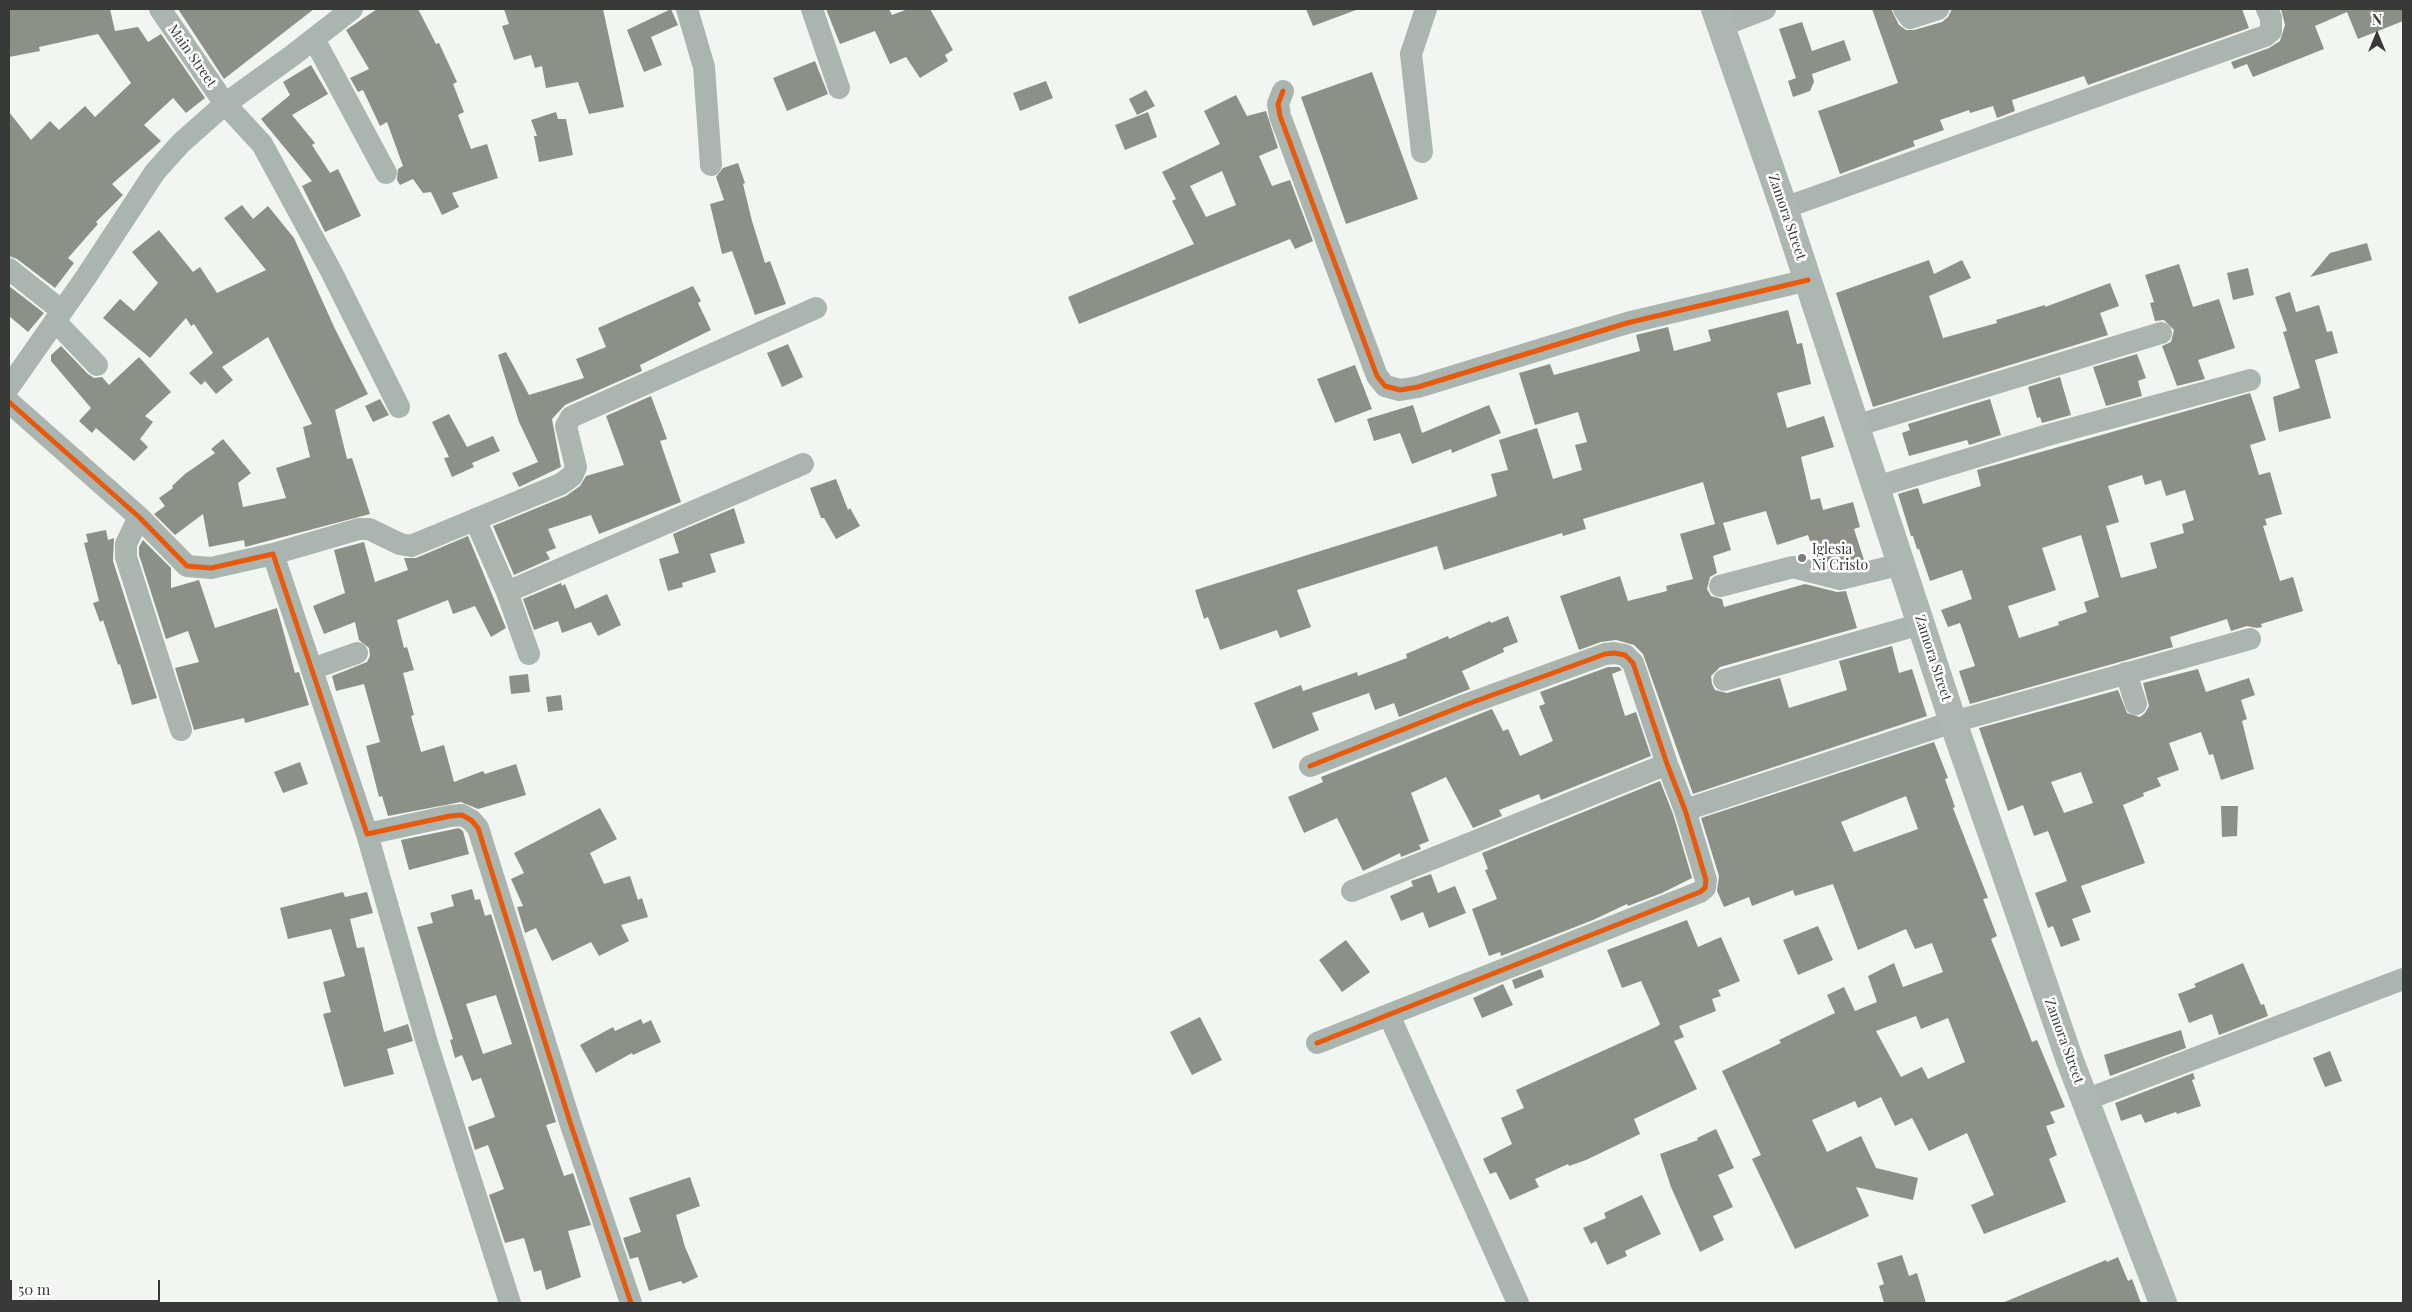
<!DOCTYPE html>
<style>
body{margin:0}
#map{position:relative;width:2412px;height:1312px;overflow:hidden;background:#f1f6f1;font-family:"Playfair Display",serif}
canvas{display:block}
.frame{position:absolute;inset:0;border:10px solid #373a36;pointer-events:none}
.north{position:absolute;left:2352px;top:10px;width:50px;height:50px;-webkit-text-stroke:4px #fff;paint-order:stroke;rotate:0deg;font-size:14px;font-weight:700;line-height:20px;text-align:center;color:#373a36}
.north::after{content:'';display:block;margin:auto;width:18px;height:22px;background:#373a36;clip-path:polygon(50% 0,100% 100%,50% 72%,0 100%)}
.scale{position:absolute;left:10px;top:1280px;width:150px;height:22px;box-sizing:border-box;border:2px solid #373a36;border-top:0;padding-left:6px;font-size:15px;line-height:18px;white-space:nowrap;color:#373a36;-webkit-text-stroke:4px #fff;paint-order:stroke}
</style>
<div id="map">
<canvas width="2412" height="1312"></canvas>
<div class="frame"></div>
<div class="north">N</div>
<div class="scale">50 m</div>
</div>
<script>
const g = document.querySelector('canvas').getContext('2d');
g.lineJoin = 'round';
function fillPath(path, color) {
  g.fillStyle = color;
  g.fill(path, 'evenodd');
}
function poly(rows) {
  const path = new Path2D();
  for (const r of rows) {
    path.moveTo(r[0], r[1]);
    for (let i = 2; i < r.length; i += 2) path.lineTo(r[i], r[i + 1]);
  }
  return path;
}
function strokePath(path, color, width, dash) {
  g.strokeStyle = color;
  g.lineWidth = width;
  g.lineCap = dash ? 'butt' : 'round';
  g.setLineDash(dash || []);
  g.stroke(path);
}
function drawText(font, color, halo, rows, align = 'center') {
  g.font = font + ' "Playfair Display",serif';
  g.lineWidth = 5;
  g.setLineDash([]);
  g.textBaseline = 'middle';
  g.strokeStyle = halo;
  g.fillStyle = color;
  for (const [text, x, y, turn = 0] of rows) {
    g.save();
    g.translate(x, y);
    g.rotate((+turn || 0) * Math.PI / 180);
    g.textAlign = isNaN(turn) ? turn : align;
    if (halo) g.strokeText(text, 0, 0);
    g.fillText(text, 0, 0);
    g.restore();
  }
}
fillPath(poly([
 [16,9,110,9,115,31,138,27,148,42,161,34,205,98,186,113,173,98,144,125,161,141,112,184,123,195,96,222,98,224,68,258,74,263,55,288,17,259,9,256,9,112,31,140,50,121,59,130,85,106,95,117,131,83,98,34,39,47,40,51,9,57,9,10],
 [178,9,314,9,224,79],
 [377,9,418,9,436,44,439,43,457,82,453,84,464,112,458,115,471,149,487,144,498,178,452,193,459,207,442,215,431,192,423,193,413,179,400,185,397,180,398,169,403,166,387,122,380,126,363,90,358,92,350,78,369,69,346,30],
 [504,9,603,9,624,107,589,114,578,82,546,88,542,66,535,68,531,55,514,60,502,26,509,24],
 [671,9,678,25,651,37,662,65,644,72,627,30],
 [826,9,889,9,892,15,908,9,930,9,953,50,945,55,948,61,920,78,906,57,890,64,875,31,840,44],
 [1306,9,1355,9,1356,10,1313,26],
 [1872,9,1891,9,1899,25,1906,30,1914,30,1942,22,1948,17,1952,9,2242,9,2249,28,2088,85,2084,76,2012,100,2015,111,1997,118,1993,106,1970,113,1969,110,1940,120,1944,130,1913,141,1915,146,1840,174,1818,111,1898,83],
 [2281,9,2403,9,2403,21,2358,39,2347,12,2315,26,2324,49,2253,77,2247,64,2234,69,2231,62,2269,48,2280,41,2285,25],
 [1802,22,1812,51,1844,40,1851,60,1812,74,1814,82,1810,91,1793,97,1788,81,1796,78,1779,29],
 [815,61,828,94,787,111,773,78],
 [311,65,328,94,292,115,315,143,312,145,330,173,338,169,361,216,325,232,302,186,312,181,261,119,290,95,283,82],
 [1372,72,1418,199,1346,224,1301,97],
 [1046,81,1053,98,1020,111,1013,93],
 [1146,90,1155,106,1137,115,1129,99],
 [1236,95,1247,116,1266,111,1278,148,1259,156,1272,186,1290,180,1313,241,1295,249,1290,239,1079,324,1068,297,1194,244,1172,201,1176,199,1162,172,1220,144,1204,111],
 [1222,171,1236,205,1206,217,1190,186],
 [556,112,558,119,566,119,573,155,539,162,534,136,537,136,531,120],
 [1148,112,1157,137,1125,150,1115,125],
 [738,163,745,183,743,184,752,221,765,263,770,261,786,304,755,315,732,251,722,254,710,204,724,200,716,177,723,168],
 [242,205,253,219,268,206,294,238,335,329,368,394,335,410,347,459,352,458,370,514,245,547,244,540,209,547,203,514,175,535,154,514,165,506,159,498,173,488,172,486,185,474,215,453,211,449,223,439,251,473,238,483,243,507,286,498,276,468,310,457,303,427,312,424,268,337,222,367,233,380,216,394,205,381,201,385,189,373,213,353,194,324,191,326,186,318,150,358,103,318,120,299,134,311,158,283,132,252,159,230,193,272,200,267,217,293,266,270,224,218],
 [2367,243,2372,260,2310,277,2330,253],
 [1929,260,1934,274,1962,260,1971,278,1929,296,1943,338,1997,323,1996,320,2045,305,2045,307,2110,283,2119,306,2100,313,2108,335,1873,407,1836,293],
 [2179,264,2193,307,2219,299,2235,348,2198,360,2205,379,2177,386,2162,346,2171,342,2174,330,2164,320,2155,321,2150,303,2154,302,2145,275],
 [2248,268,2254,295,2233,300,2227,273],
 [9,286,44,313,28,332,9,316],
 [693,286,701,301,698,303,711,330,640,365,642,371,565,405,552,419,561,467,519,487,512,473,538,462,519,422,498,355,506,352,529,395,584,378,576,359,606,347,598,328],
 [2290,292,2296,312,2319,305,2327,332,2332,331,2338,353,2315,360,2331,418,2279,432,2273,397,2300,388,2283,332,2287,331,2275,297],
 [1788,310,1797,344,1802,343,1811,384,1777,393,1787,428,1824,416,1834,447,1801,457,1811,500,1820,498,1823,510,1853,502,1860,527,1854,529,1864,560,1840,565,1816,559,1808,535,1777,545,1766,511,1723,523,1731,550,1713,556,1717,573,1710,577,1707,589,1711,596,1722,599,1724,607,1805,584,1837,592,1846,591,1857,628,1720,667,1711,676,1712,684,1715,690,1727,693,1780,678,1789,708,1847,690,1839,661,1892,646,1899,673,1912,669,1927,716,1693,794,1643,654,1634,645,1616,640,1601,642,1579,650,1560,596,1620,576,1628,601,1667,591,1666,586,1693,579,1680,534,1715,524,1703,482,1583,519,1586,529,1563,536,1562,533,1444,570,1437,546,1297,590,1311,627,1280,638,1277,630,1220,650,1208,617,1204,619,1195,590,1497,496,1491,474,1508,470,1499,440,1537,428,1553,479,1582,470,1575,445,1587,442,1578,412,1535,425,1519,373,1550,364,1554,375,1640,351,1636,335,1668,327,1674,351,1711,341,1708,330],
 [788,344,803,377,782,387,767,353],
 [61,346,88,374,94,378,102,377,109,385,139,357,171,392,145,416,153,422,140,439,148,447,134,461,96,428,92,433,79,421,91,408,51,361,51,355],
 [2137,354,2146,378,2138,381,2142,396,2106,406,2093,367],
 [1355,365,1372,409,1335,423,1317,379],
 [2060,377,2071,415,2042,423,2040,417,2037,418,2028,387],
 [2250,393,2266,440,2250,445,2259,475,2270,472,2282,514,2265,519,2267,525,2263,526,2280,581,2293,577,2303,611,2261,624,2262,627,2257,628,2247,626,2231,631,2227,619,2170,637,2173,647,1970,704,1959,671,1975,666,1960,623,1948,627,1941,610,1972,599,1962,570,1930,581,1919,549,1917,549,1913,536,1911,536,1898,494,1918,488,1923,504,1981,486,1977,470],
 [2142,475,2145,485,2161,480,2166,496,2185,490,2194,520,2182,524,2184,533,2150,543,2157,568,2121,578,2106,526,2119,522,2108,486],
 [2081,535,2099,597,2084,602,2087,612,2058,622,2059,625,2019,638,2008,606,2056,590,2042,548],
 [651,396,667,439,660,441,681,502,599,534,591,515,548,529,556,548,546,552,550,559,514,575,493,526,566,496,580,486,586,476,624,465,606,416],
 [380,399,389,415,373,422,365,406],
 [1990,399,2001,435,1969,445,1967,440,1909,456,1902,433,1910,430,1908,424],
 [1413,405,1422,433,1489,405,1501,433,1452,453,1451,449,1412,464,1400,433,1374,441,1367,419],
 [449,414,467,447,493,436,500,451,472,463,474,467,452,477,444,458,449,457,432,422],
 [836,479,848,510,850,508,860,526,836,539,824,518,821,518,810,488],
 [734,508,745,543,710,554,716,572,682,583,683,587,668,591,659,559,679,553,673,534],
 [106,530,108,540,114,538,113,561,157,698,132,705,120,664,118,665,103,620,100,622,93,603,99,601,84,543,88,542,86,534],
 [468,536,506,628,491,637,475,606,453,614,448,600,397,620,404,648,407,647,414,670,403,673,414,715,411,716,421,752,444,745,454,782,483,771,485,774,516,764,526,795,478,809,461,802,388,816,382,796,379,797,366,746,380,742,364,684,336,691,332,676,367,662,370,656,369,648,359,640,355,622,324,634,313,606,345,593,334,550,364,542,375,582,408,570,404,558,416,558],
 [143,540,171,568,171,588,199,580,215,628,277,608,295,673,299,672,309,705,245,723,244,718,194,730,175,668,199,662,188,631,166,639,139,555,139,547],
 [561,583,562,586,565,584,575,609,607,594,621,625,598,636,591,622,562,633,558,621,534,630,523,599],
 [1508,616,1518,642,1503,648,1504,652,1462,671,1470,689,1399,717,1394,703,1375,710,1369,693,1312,713,1319,730,1273,749,1254,703,1301,685,1303,691,1357,672,1358,676,1407,658,1406,654,1448,636,1449,639,1490,621,1491,623],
 [1608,667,1619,667,1622,670,1612,674,1625,716,1636,712,1651,756,1541,800,1539,794,1499,810,1502,816,1473,828,1446,777,1411,793,1429,841,1419,845,1421,849,1401,857,1400,853,1363,871,1337,818,1304,833,1288,797,1323,782,1321,777,1492,709,1503,731,1508,729,1520,756,1553,741,1539,706,1545,704,1540,692],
 [2198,669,2206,692,2249,678,2255,695,2241,700,2247,719,2242,721,2254,769,2221,780,2213,754,2209,755,2201,732,2169,743,2179,770,2157,778,2161,786,2143,793,2144,796,2123,805,2145,863,2081,886,2091,912,2072,919,2080,940,2061,947,2053,926,2048,928,2035,893,2067,881,2048,831,2034,836,2023,805,2008,811,1979,728,2118,690,2127,713,2140,717,2145,713,2149,706,2143,683],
 [2081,772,2093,803,2064,813,2051,782],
 [528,674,530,692,511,694,509,676],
 [561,695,563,710,548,712,546,697],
 [1934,742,1948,778,1945,779,1955,807,1953,808,1988,898,1983,899,1997,936,1991,939,2027,1029,2032,1042,2037,1040,2065,1107,2050,1112,2055,1123,2046,1126,2057,1155,2049,1159,2066,1202,1984,1234,1971,1205,1994,1195,1967,1133,1929,1151,1912,1118,1895,1126,1881,1097,1858,1108,1855,1101,1812,1120,1827,1152,1861,1136,1876,1168,1918,1178,1913,1200,1856,1187,1869,1216,1795,1249,1752,1159,1761,1155,1722,1071,1781,1043,1779,1040,1835,1013,1827,995,1844,987,1855,1011,1877,1002,1868,976,1894,963,1903,987,1943,972,1932,943,1915,949,1906,929,1858,950,1833,884,1795,896,1793,890,1752,906,1749,897,1724,907,1717,891,1719,876,1701,818],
 [1906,796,1918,829,1854,852,1841,822],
 [1916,1016,1921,1029,1948,1018,1965,1062,1928,1079,1922,1067,1901,1077,1876,1031],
 [300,762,308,784,283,793,274,772],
 [1660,781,1673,814,1692,878,1662,893,1628,906,1627,904,1593,920,1501,956,1500,952,1489,956,1472,909,1497,899,1485,870,1488,869,1482,853],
 [2221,806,2238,806,2237,836,2222,837],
 [600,808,617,839,590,853,604,884,630,876,638,900,642,898,648,917,621,925,629,941,599,956,591,942,552,961,536,928,525,933,517,907,523,906,511,879,524,873,514,853],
 [459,828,463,831,469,854,409,870,401,840],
 [1431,874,1438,893,1455,886,1466,913,1429,928,1423,912,1401,921,1390,896,1413,886,1411,881],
 [472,889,475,900,480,899,485,916,491,914,556,1122,546,1125,564,1176,573,1173,591,1225,568,1231,581,1277,546,1290,541,1270,534,1272,524,1238,505,1243,489,1195,504,1189,488,1145,475,1150,468,1127,495,1117,481,1078,472,1081,462,1055,455,1058,450,1040,453,1039,417,927,433,923,430,913,454,906,451,895],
 [496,995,512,1044,483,1054,466,1004],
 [343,892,345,897,367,892,373,913,350,919,357,948,364,947,384,1032,408,1024,413,1041,387,1049,394,1074,344,1087,323,1014,331,1012,323,982,345,976,331,929,288,939,280,908],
 [1687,920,1698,947,1721,937,1740,981,1718,990,1721,996,1712,999,1716,1011,1679,1026,1684,1037,1674,1041,1697,1089,1634,1119,1640,1134,1586,1160,1569,1166,1568,1164,1535,1179,1539,1187,1510,1200,1496,1172,1490,1174,1483,1159,1512,1144,1501,1118,1524,1108,1516,1090,1658,1026,1660,1024,1641,981,1622,988,1607,950],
 [1818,926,1833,960,1798,975,1783,940],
 [1346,940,1370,972,1342,992,1319,960],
 [2243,963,2261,1005,2264,1004,2268,1016,2219,1035,2212,1014,2189,1023,2178,994,2196,987,2194,984],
 [1541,969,1544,977,1515,989,1512,980],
 [1503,984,1513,1005,1482,1018,1473,998],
 [1200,1017,1222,1060,1192,1075,1170,1032],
 [641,1019,643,1024,651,1020,661,1042,633,1055,632,1053,596,1073,580,1045,613,1027,615,1031],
 [2181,1030,2186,1048,2110,1076,2104,1055],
 [2330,1051,2342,1081,2325,1087,2313,1058],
 [2193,1073,2195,1079,2192,1080,2201,1106,2177,1114,2176,1112,2145,1123,2141,1114,2121,1121,2115,1103],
 [1716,1129,1734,1168,1718,1175,1733,1207,1713,1216,1724,1240,1700,1252,1671,1187,1660,1154,1698,1140,1697,1138],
 [690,1177,700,1206,676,1215,685,1247,698,1277,683,1284,681,1281,649,1291,638,1257,630,1259,623,1238,641,1232,629,1198],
 [1642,1195,1661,1234,1625,1251,1627,1256,1607,1265,1596,1241,1591,1244,1583,1228,1606,1218,1604,1213],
 [1902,1255,1909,1276,1917,1273,1926,1303,1884,1303,1879,1286,1884,1284,1877,1263],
 [2118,1257,2128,1281,2132,1279,2141,1303,2002,1303,2106,1260,2107,1262]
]), '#8c9187');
strokePath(poly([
 [160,9,225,104,262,144,331,271,399,407],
 [687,9,704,67,711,165],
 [812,9,839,88],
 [1904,9,1910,18,1938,9],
 [1721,26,1765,9],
 [314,39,386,173],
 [1283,91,1278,104,1280,116,1377,376,1385,386,1400,390,1418,387,1627,323,1808,280],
 [1422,152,1411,54,1426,9],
 [1784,208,2265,36,2271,31,2271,18,2267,9],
 [9,269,62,311],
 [55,321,97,365],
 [9,387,86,277,155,172,181,143,225,104,293,55,352,9],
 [9,402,139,517,187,566,211,568,273,554,367,834,450,816,462,815,471,820,478,828,570,1122,631,1303],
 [1855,426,2161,333],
 [1876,487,2048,435,2250,380],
 [139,517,126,544,126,557,181,730],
 [475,519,507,592,529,654],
 [273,554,359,529,369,529,400,544,411,546,561,484,572,476,576,467,566,426,571,417,816,308],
 [1720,586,1793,567,1840,579,1902,564],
 [507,592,803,464],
 [312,669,357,653],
 [2126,673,2136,704],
 [1724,680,1921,624],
 [1310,766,1465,705,1605,654,1614,653,1625,655,1633,663,1667,764,1685,810,1706,880,1705,888,1700,892,1317,1043],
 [1685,810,1953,722,2250,639],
 [367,834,427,1043,510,1303],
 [1352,891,1667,764],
 [1389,1015,1518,1303],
 [2085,1100,2403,979]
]), '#aab5af', 22);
strokePath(poly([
 [1715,9,1784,208,1953,722,2023,924,2070,1061,2163,1303]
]), '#abb7b0', 28);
strokePath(poly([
 [1283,91,1278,104,1280,116,1377,376,1385,386,1400,390,1418,387,1627,323,1808,280],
 [9,402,139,517,187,566,211,568,273,554,367,834,450,816,462,815,471,820,478,828,570,1122,631,1303],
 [1310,766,1465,705,1605,654,1614,653,1625,655,1633,663,1667,764,1685,810,1706,880,1705,888,1700,892,1317,1043]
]), '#e8590c', 5);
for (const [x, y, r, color] of [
 [1802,558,5,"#787c77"]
]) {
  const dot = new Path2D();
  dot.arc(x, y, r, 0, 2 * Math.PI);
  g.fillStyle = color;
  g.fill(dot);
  strokePath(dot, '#fff', 2);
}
drawText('14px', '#373a36', '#fff', [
 ["Main Street",192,56,55],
 ["Zamora Street",1787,217,71],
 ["Zamora Street",1933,658,72],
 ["Zamora Street",2064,1041,70]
]);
drawText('14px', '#373a36', '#fff', [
 ["Iglesia",1812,550],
 ["Ni Cristo",1812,566]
], 'left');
</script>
